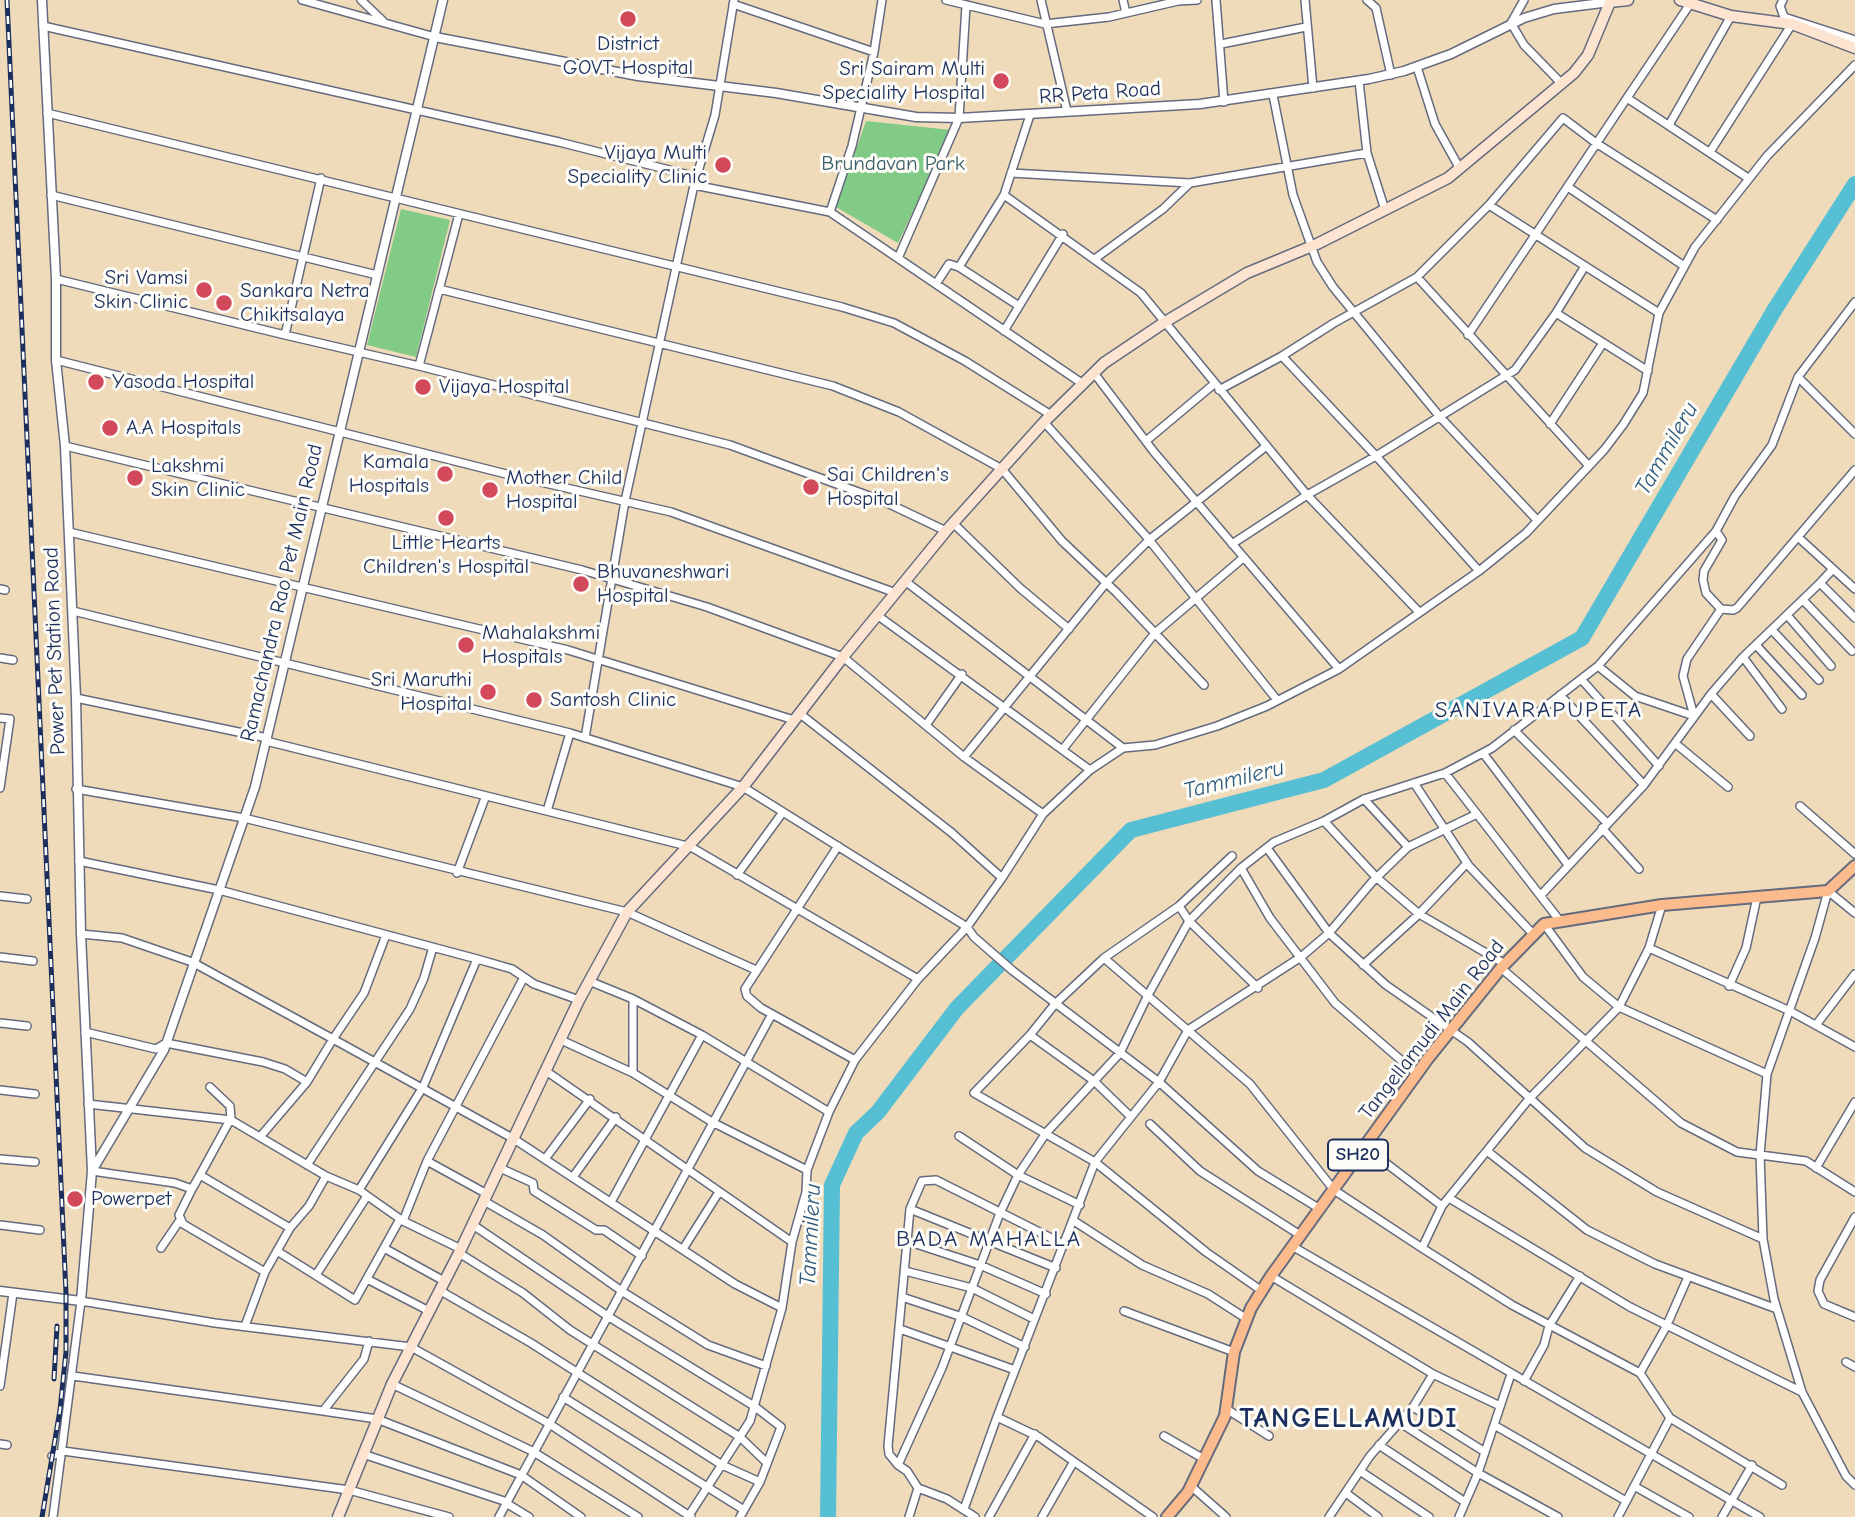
<!DOCTYPE html>
<style>
body{margin:0}
canvas{display:block;background:#efdbba}
</style>
<canvas width="1855" height="1517"></canvas>
<script>
const g = document.querySelector('canvas').getContext('2d');
g.lineJoin = 'round';
function fillPath(path, color) {
  g.fillStyle = color;
  g.fill(path, 'evenodd');
}
function poly(rows) {
  const path = new Path2D();
  for (const r of rows) {
    path.moveTo(r[0], r[1]);
    for (let i = 2; i < r.length; i += 2) path.lineTo(r[i], r[i + 1]);
  }
  return path;
}
function strokePath(path, color, width, dash) {
  g.strokeStyle = color;
  g.lineWidth = width;
  g.lineCap = dash ? 'butt' : 'round';
  g.setLineDash(dash || []);
  g.stroke(path);
}
function drawText(font, color, halo, rows, align = 'center') {
  g.font = font + ' "Comic Neue",sans-serif';
  g.lineWidth = 6;
  g.setLineDash([]);
  g.textBaseline = 'middle';
  g.strokeStyle = halo;
  g.fillStyle = color;
  for (const [text, x, y, turn = 0] of rows) {
    g.save();
    g.translate(x, y);
    g.rotate((+turn || 0) * Math.PI / 180);
    g.textAlign = isNaN(turn) ? turn : align;
    if (halo) g.strokeText(text, 0, 0);
    g.fillText(text, 0, 0);
    g.restore();
  }
}
fillPath(poly([
 [866,121,951,130,898,243,836,207],
 [401,209,450,220,416,357,367,345]
]), '#81cb87');
strokePath(poly([
 [828,1517,832,1185,856,1133,878,1112,957,1008,1131,830,1324,780,1582,638,1775,309,1855,184]
]), '#56bfd3', 16);
const minor = poly([
 [302,0,435,37],
 [361,0,383,21],
 [946,0,1045,24,1109,17,1178,1,1197,0],
 [1041,0,1067,111],
 [1123,0,1126,13],
 [1216,0,1224,102],
 [1305,0,1313,88],
 [1367,0,1376,8,1391,75],
 [1524,0,1511,23,1524,45,1561,83],
 [1783,0,1780,6,1784,17,1855,40],
 [733,4,874,52],
 [43,26,559,142,697,177],
 [1221,44,1306,27],
 [1417,67,1435,124,1460,169],
 [1273,95,1293,195,1317,262,1333,287,1440,417,1537,520],
 [1627,98,1748,178],
 [47,113,842,307,894,323,965,361,1051,415],
 [1030,115,1004,195,1141,293,1307,495,1419,612],
 [1669,125,1731,16],
 [1710,152,1792,24],
 [1367,153,1385,210],
 [1011,173,1190,183,1367,153,1359,81],
 [694,185,830,212,1083,384],
 [1568,187,1684,266],
 [51,195,377,275],
 [1489,205,1659,313],
 [830,212,852,146,874,52,882,0],
 [899,256,959,118,966,6],
 [1096,258,1163,209,1190,183],
 [959,267,1019,306],
 [1417,277,1489,205,1563,118,1596,143,1717,220],
 [56,279,285,335,321,178],
 [936,284,949,264,959,267,1004,195],
 [439,289,833,386,899,412,1002,469,1062,541,1117,593,1204,685],
 [1556,313,1648,371],
 [1004,331,1063,234],
 [285,335,419,366,730,445,883,501,946,531],
 [1468,335,1690,4],
 [1282,356,1334,323,1417,277,1589,466],
 [56,360,510,475,671,512,896,593],
 [419,366,459,214],
 [1798,377,1855,434],
 [1219,390,1282,356,1376,456,1307,495,1232,544],
 [1044,422,1146,536,1277,700],
 [1550,424,1603,343],
 [1146,441,1214,384],
 [65,446,582,570,707,607,843,657,964,757,1043,814],
 [953,523,1020,588,1069,629],
 [1716,531,1735,496,1772,445,1798,377,1855,302],
 [69,532,568,650,794,720],
 [1799,538,1855,589],
 [1479,571,1526,533,1604,450,1623,425,1643,393,1659,313,1695,247,1767,156,1855,65],
 [905,581,1123,748],
 [1820,583,1833,569],
 [0,589,5,590],
 [1803,600,1852,651],
 [1721,609,1733,610,1737,608,1855,470],
 [73,611,570,733,743,787,967,927,918,979,855,1060,829,1112,807,1170],
 [877,615,1090,770],
 [1787,615,1831,666],
 [1772,630,1819,680],
 [1756,645,1802,695],
 [1743,657,1782,709],
 [0,658,13,660],
 [1598,666,1635,696,1694,716],
 [1339,669,1479,571,1376,456,1515,370,1556,313,1585,266],
 [1581,679,1659,766],
 [1711,694,1750,736],
 [1560,695,1644,785],
 [76,698,267,738],
 [799,713,952,833,1002,878,967,927,974,937,1013,971,1159,1082,1258,1171,1320,1209],
 [0,718,10,719,0,788],
 [926,725,962,674],
 [1514,730,1607,823],
 [585,738,625,501,694,185,715,115,734,0],
 [266,741,691,847,918,979],
 [1676,744,1728,787],
 [1063,749,1155,633,1243,558],
 [1483,753,1568,865],
 [964,757,1106,583,1149,540,1265,447],
 [1445,773,1477,814],
 [1414,783,1469,866,1534,935],
 [76,789,244,818,627,912,756,970],
 [1364,799,1408,847],
 [1800,806,1855,854],
 [547,811,570,733],
 [1324,821,1376,877,1419,914,1505,964],
 [1602,828,1639,869],
 [838,846,745,989,747,996,761,1008,855,1060],
 [1267,848,1329,933,1386,985,1468,1042,1585,1148,1657,1192,1763,1239],
 [1232,856,1179,906,1104,958,1055,1004,1030,1035,974,1093,1095,1162,1206,1252,1262,1291],
 [79,861,219,890,477,959,512,969,534,984,579,1000],
 [1241,868,1274,842,1324,821,1364,799,1445,773,1492,748,1598,666,1716,531,1722,540,1704,571,1703,580,1706,593,1721,609,1687,659,1683,676,1694,716],
 [457,873,485,798],
 [737,875,783,812],
 [1002,878,1043,814,1090,770,1123,748,1155,745,1217,726,1267,706,1339,669,1154,452,1094,373],
 [1541,895,1644,785,1711,694,1743,657,1820,583,1855,618],
 [0,896,27,899],
 [1179,906,1189,921,1258,988],
 [1855,913,1828,891,1815,938,1767,1074,1760,1155,1763,1239,1774,1299,1802,1392,1846,1476,1855,1485],
 [1544,924,1583,977,1619,1007,1767,1074],
 [81,934,122,938,192,962,333,1039,364,993,386,935],
 [1649,948,1790,1011,1855,1047],
 [0,957,33,961],
 [1104,958,1250,1084,1334,1190,1422,1248,1442,1206,1529,1099,1619,1007,1649,948,1662,905],
 [1363,965,1419,914,1467,863],
 [1501,968,1681,1123,1737,1152,1806,1161,1855,1192],
 [589,981,633,999,702,1035,829,1112],
 [1729,986,1746,948,1757,897],
 [633,999,633,1073],
 [0,1023,27,1026],
 [1816,1025,1855,974],
 [85,1032,156,1049,166,1043,263,1062,285,1069,307,1082,333,1039,514,1139,735,1284,782,1308],
 [1030,1035,1094,1081,1131,1117],
 [561,1040,633,1073,712,1122,807,1170,806,1192,792,1242,782,1308,750,1421,688,1517],
 [546,1071,792,1242],
 [210,1087,230,1106,231,1120],
 [0,1090,35,1094],
 [88,1104,231,1120,326,1176],
 [1150,1124,1200,1171,1300,1235],
 [959,1136,1018,1175,1080,1205],
 [260,1137,307,1082],
 [1365,1147,1442,1206],
 [1487,1151,1587,1230,1655,1264,1777,1309],
 [0,1159,35,1162],
 [545,1159,590,1099],
 [427,1161,523,979],
 [307,1165,410,1009,424,978,433,947],
 [500,1168,533,1183,534,1191,596,1230,604,1230,642,1256],
 [1816,1168,1855,1102],
 [92,1171,175,1183,192,1189,200,1175,290,1228,309,1206,326,1176,359,1190,403,1221,461,1249],
 [200,1175,230,1120],
 [573,1177,616,1117],
 [192,1189,179,1215,183,1224,265,1272,290,1228],
 [359,1190,423,1087,477,959],
 [1449,1198,1630,1307,1802,1392],
 [484,1201,543,1235,623,1292,708,1345,766,1366],
 [611,1202,702,1035],
 [910,1209,922,1181,936,1180,1065,1245],
 [1855,1217,1820,1280,1818,1291,1824,1304,1855,1317],
 [403,1221,427,1161,487,1194],
 [1074,1221,1142,1265,1208,1294,1247,1319],
 [0,1225,40,1230],
 [473,1225,609,1317,754,1406,781,1427,760,1482,740,1517],
 [907,1241,980,1265,1046,1294],
 [1292,1246,1760,1517],
 [161,1248,180,1220],
 [384,1248,444,1281],
 [1422,1248,1512,1305,1640,1373],
 [683,1249,719,1192],
 [277,1251,355,1300,400,1219],
 [459,1253,523,1293,570,1330,740,1437,767,1463],
 [905,1271,972,1288,1034,1319],
 [316,1275,367,1196],
 [1271,1276,1433,1374],
 [367,1279,429,1311],
 [439,1290,531,1343,722,1465,760,1482],
 [902,1297,962,1317,1025,1347],
 [1124,1311,1234,1352],
 [245,1326,265,1272],
 [900,1329,1015,1370],
 [1846,1362,1855,1367],
 [73,1376,323,1411,364,1359,369,1341],
 [1524,1381,1544,1345,1549,1326,1580,1276],
 [392,1384,532,1451,638,1517],
 [0,1386,13,1293],
 [563,1397,744,1510],
 [1413,1407,1485,1452],
 [1228,1410,1269,1436],
 [323,1411,377,1419,521,1475,581,1517],
 [997,1417,1095,1162,1159,1082,1188,1030,1301,957,1329,933,1372,882,1408,847,1477,814,1560,921],
 [1670,1418,1640,1373,1666,1327,1688,1277],
 [1399,1422,1478,1473,1558,1517],
 [1494,1425,1626,1501],
 [1164,1436,1204,1459],
 [0,1444,7,1445],
 [1379,1445,1465,1502],
 [363,1454,507,1502],
 [52,1456,63,1451,349,1490,449,1517],
 [898,1465,889,1454,888,1446,910,1209,1056,1268],
 [1360,1471,1429,1517],
 [1191,1486,1226,1517],
 [1634,1486,1689,1517],
 [918,1488,947,1499,975,1517],
 [1346,1493,1378,1517],
 [506,1503,529,1517],
 [964,1509,997,1417,1039,1437,1153,1517],
 [53,1517,81,1301,215,1323,411,1347,548,1423,691,1517],
 [499,1517,772,1014],
 [909,1517,918,1488,907,1471,898,1465,942,1368,1000,1213,1018,1175,1046,1133,1120,1053,1148,995,1189,921,1241,868,1270,918,1335,1003,1417,1074],
 [989,1517,1035,1434],
 [1042,1517,1073,1463],
 [1329,1517,1370,1456,1413,1407,1433,1374,1500,1406],
 [1459,1517,1478,1473,1511,1374],
 [1618,1517,1670,1418,1782,1485],
 [1722,1517,1752,1465]
]);
const tertiary = poly([
 [435,37,638,76,776,93,916,117,959,118,1200,104,1369,79,1404,71,1451,54,1524,18,1554,9,1610,2],
 [92,1171,164,1050,255,787,443,0],
 [0,1291,81,1301,92,1171,81,934,76,698,65,446,56,360,56,279,42,0]
]);
const secondary = poly([
 [1680,0,1731,16,1792,24,1855,48],
 [338,1517,392,1384,461,1249,579,1000,627,912,743,787,843,657,946,531,1044,422,1104,363,1165,322,1247,273,1317,244,1448,178,1574,73,1588,55,1610,2,1628,0]
]);
const primary = poly([
 [1167,1517,1188,1492,1225,1416,1234,1352,1251,1308,1271,1276,1429,1057,1501,968,1544,924,1662,905,1828,891,1855,866]
]);
strokePath(minor, '#656b7e', 10);
strokePath(tertiary, '#656b7e', 11);
strokePath(secondary, '#656b7e', 13);
strokePath(primary, '#656b7e', 14);
strokePath(minor, '#fff', 7);
strokePath(tertiary, '#fff', 8);
strokePath(secondary, '#fde4d1', 10);
strokePath(primary, '#fbbb8d', 10);
const rail = poly([
 [7,0,66,1293,66,1352,60,1410,42,1517],
 [54,1379,57,1326]
]);
strokePath(rail, '#1b2f5e', 5);
strokePath(rail, '#fdfcf7', 2.5, [8]);
for (const [x, y, r, color] of [
 [628,19,9,"#d1495b"],
 [1001,81,9,"#d1495b"],
 [723,165,9,"#d1495b"],
 [204,290,9,"#d1495b"],
 [224,303,9,"#d1495b"],
 [96,382,9,"#d1495b"],
 [423,387,9,"#d1495b"],
 [110,428,9,"#d1495b"],
 [445,474,9,"#d1495b"],
 [135,478,9,"#d1495b"],
 [811,487,9,"#d1495b"],
 [490,490,9,"#d1495b"],
 [446,518,9,"#d1495b"],
 [581,584,9,"#d1495b"],
 [466,645,9,"#d1495b"],
 [488,692,9,"#d1495b"],
 [534,700,9,"#d1495b"],
 [75,1199,9,"#d1495b"]
]) {
  const dot = new Path2D();
  dot.arc(x, y, r, 0, 2 * Math.PI);
  g.fillStyle = color;
  g.fill(dot);
  strokePath(dot, '#fdfcf7', 2.5);
}
for (const [x, y, w] of [
 [1358,1155,60]
]) {
  const box = new Path2D();
  box.roundRect(x - w / 2, y - 15.5, w, 31, 5);
  g.fillStyle = '#fdfcf7';
  g.fill(box);
  strokePath(box, '#1b2f5e', 2);
}
drawText('bold 19px', '#1b2f5e', null, [
 ["SH20",1358,1155]
]);
drawText('21px', '#1b2f5e', '#fdfcf7', [
 ["District",628,44,"center"],
 ["GOVT. Hospital",628,68,"center"],
 ["Sri Sairam Multi",985,69,"right"],
 ["Speciality Hospital",985,93,"right"],
 ["Vijaya Multi",707,153,"right"],
 ["Speciality Clinic",707,177,"right"],
 ["Sri Vamsi",188,278,"right"],
 ["Skin Clinic",188,302,"right"],
 ["Sankara Netra",240,291],
 ["Chikitsalaya",240,315],
 ["Yasoda Hospital",112,382],
 ["Vijaya Hospital",439,387],
 ["A.A Hospitals",126,428],
 ["Kamala",429,462,"right"],
 ["Hospitals",429,486,"right"],
 ["Lakshmi",151,466],
 ["Skin Clinic",151,490],
 ["Sai Children's",827,475],
 ["Hospital",827,499],
 ["Mother Child",506,478],
 ["Hospital",506,502],
 ["Little Hearts",446,543,"center"],
 ["Children's Hospital",446,567,"center"],
 ["Bhuvaneshwari",597,572],
 ["Hospital",597,596],
 ["Mahalakshmi",482,633],
 ["Hospitals",482,657],
 ["Sri Maruthi",472,680,"right"],
 ["Hospital",472,704,"right"],
 ["Santosh Clinic",550,700],
 ["Powerpet",91,1199]
], 'left');
drawText('21px', '#1b2f5e', '#fdfcf7', [
 ["RR Peta Road",1100,93,-4],
 ["Ramachandra Rao Pet Main Road",282,593,-77],
 ["Power Pet Station Road",55,651,-92],
 ["Tangellamudi Main Road",1432,1030,-52]
]);
drawText('21px', '#3a5e6a', '#fdfcf7', [
 ["Brundavan Park",893,164]
]);
drawText('italic 23px', '#2d5a81', '#fdfcf7', [
 ["Tammileru",1667,449,-60],
 ["Tammileru",1234,780,-14],
 ["Tammileru",811,1235,-87]
]);
g.letterSpacing = '2px';
drawText('23px', '#1b2f5e', '#fdfcf7', [
 ["SANIVARAPUPETA",1539,710],
 ["BADA MAHALLA",989,1239]
]);
g.letterSpacing = '0px';
g.letterSpacing = '2px';
drawText('bold 28px', '#1b2f5e', '#fdfcf7', [
 ["TANGELLAMUDI",1349,1419]
]);
g.letterSpacing = '0px';
</script>
